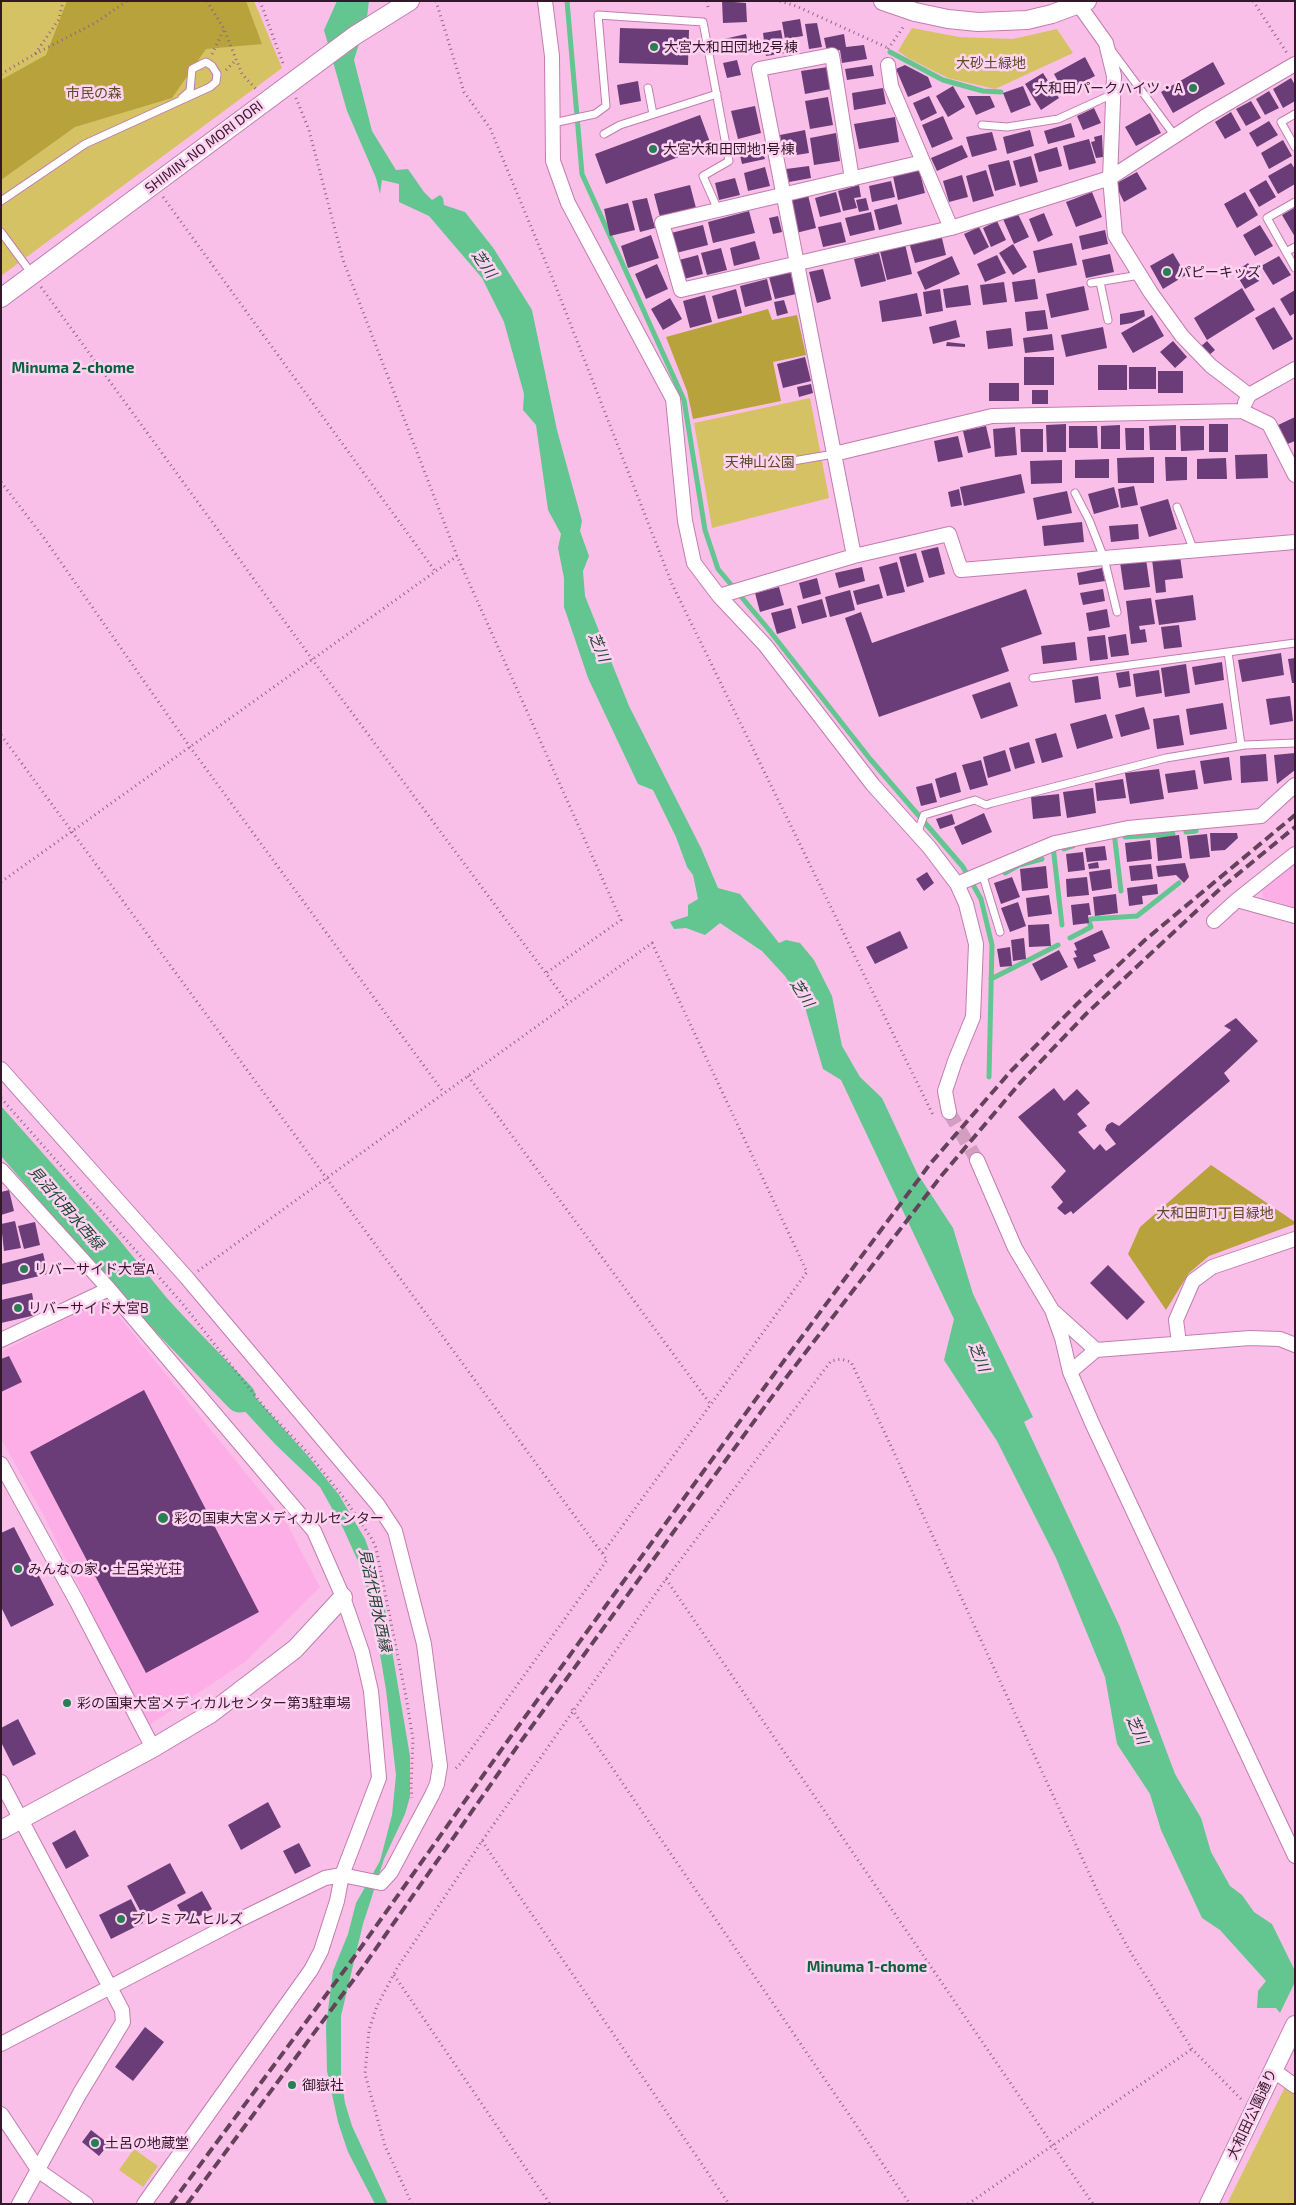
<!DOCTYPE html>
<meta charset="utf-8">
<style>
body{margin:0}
#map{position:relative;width:1296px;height:2205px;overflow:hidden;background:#fabfe8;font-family:"Exo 2",sans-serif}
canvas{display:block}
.frame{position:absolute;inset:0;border:2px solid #33182c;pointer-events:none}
</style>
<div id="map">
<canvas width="1296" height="2205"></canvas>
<div class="frame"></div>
</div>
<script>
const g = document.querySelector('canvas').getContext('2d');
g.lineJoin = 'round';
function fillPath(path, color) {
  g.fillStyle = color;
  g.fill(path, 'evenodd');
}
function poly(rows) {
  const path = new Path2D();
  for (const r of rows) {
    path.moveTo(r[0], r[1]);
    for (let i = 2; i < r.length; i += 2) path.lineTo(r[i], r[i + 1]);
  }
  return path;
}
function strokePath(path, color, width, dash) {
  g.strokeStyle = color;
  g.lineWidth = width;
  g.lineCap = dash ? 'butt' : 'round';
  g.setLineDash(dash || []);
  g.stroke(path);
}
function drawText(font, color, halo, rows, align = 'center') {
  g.font = font + ' "Exo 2","Noto Sans JP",sans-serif';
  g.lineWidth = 5;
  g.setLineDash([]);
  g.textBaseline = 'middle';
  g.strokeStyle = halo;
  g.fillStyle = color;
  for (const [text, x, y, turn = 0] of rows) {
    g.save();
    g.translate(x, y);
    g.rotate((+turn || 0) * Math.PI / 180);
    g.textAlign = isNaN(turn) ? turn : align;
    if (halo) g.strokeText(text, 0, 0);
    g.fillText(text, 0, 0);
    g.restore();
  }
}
fillPath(poly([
 [1295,859,1295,908,1263,898,1261,887],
 [105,1299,287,1524,320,1587,245,1662,148,1726,42,1512,1,1439,1,1352]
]), '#feaee7');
fillPath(poly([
 [1,1,254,1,282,68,1,276],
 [912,28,959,37,1013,39,1057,29,1073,53,995,89,948,78,908,58,898,51],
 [810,398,829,498,712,528,694,423],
 [1285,2087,1295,2094,1295,2204,1227,2204],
 [134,2149,158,2166,143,2187,119,2170]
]), '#d5c265');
fillPath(poly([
 [67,1,246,1,262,44,206,49,172,98,75,127,1,180,1,80,46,55],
 [768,309,772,320,797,315,806,355,773,362,781,401,693,419,687,391,666,337],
 [1211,1165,1295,1222,1295,1224,1209,1256,1189,1273,1166,1310,1128,1254,1140,1227]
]), '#b7a23c');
fillPath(poly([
 [337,1,369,1,367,17,354,60,372,131,396,170,408,169,424,192,432,200,440,195,443,198,444,205,465,212,494,249,532,310,557,430,582,521,580,531,589,556,583,571,585,596,629,706,701,848,718,888,740,894,779,943,786,940,800,943,814,960,832,996,842,1046,860,1077,882,1098,917,1173,953,1228,973,1294,1033,1417,1024,1422,1120,1627,1175,1774,1201,1818,1211,1852,1230,1886,1242,1895,1254,1912,1272,1924,1295,1971,1295,2031,1276,2008,1257,2008,1258,1991,1266,1981,1220,1930,1202,1918,1161,1830,1150,1794,1117,1744,1105,1677,1056,1558,997,1441,944,1360,954,1319,841,1080,823,1069,804,1004,785,976,762,951,720,923,705,935,686,928,674,929,670,922,688,916,688,905,698,899,693,875,687,867,676,837,653,790,638,784,588,678,564,607,564,578,558,548,561,534,548,510,536,425,523,410,524,394,504,322,482,278,429,216,399,202,399,184,382,180,380,194,376,178,347,111,324,30],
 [1,1106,117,1237,166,1297,308,1456,339,1495,365,1539,376,1570,385,1610,410,1756,410,1797,405,1814,384,1859,363,1924,341,2016,341,2075,345,2103,352,2126,388,2204,375,2204,348,2152,338,2122,327,2071,326,2026,333,1971,348,1934,356,1903,380,1861,392,1815,396,1775,386,1690,373,1612,362,1570,343,1528,320,1487,275,1444,229,1394,220,1375,210,1367,210,1360,165,1313,157,1302,138,1286,135,1280,137,1277,124,1267,104,1242,19,1148,1,1135]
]), '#63c690');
fillPath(poly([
 [1295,1982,1295,2033,1279,2015]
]), '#fabfe8');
strokePath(poly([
 [567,1,582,174,684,400,705,530,718,569,769,630,870,759,963,867,981,899,992,945,989,1077],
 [890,52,943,80,983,91,1001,92],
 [1114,832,1121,891],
 [1186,832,1196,831],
 [1125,837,1173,834],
 [1053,846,1062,925],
 [1064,849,1073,846],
 [1005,873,1019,865,1042,859],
 [1070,938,1091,927,1089,921,1091,919,1137,916,1179,883],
 [991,979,1058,945]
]), '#63c690', 5);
strokePath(poly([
 [1,1132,131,1284,240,1397]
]), '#63c690', 31);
fillPath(poly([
 [722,1,746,3,747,22,723,23],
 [800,19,803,36,785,39,782,22],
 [817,23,822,47,809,49,805,24],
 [620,28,689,30,688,65,619,63],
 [781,30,785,53,766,56,763,33],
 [746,34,749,48,727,53,724,39],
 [844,34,846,47,864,45,867,59,842,63,840,50,827,52,824,38],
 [1085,57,1095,76,1064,92,1054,74],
 [737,60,741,75,727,78,723,63],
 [1213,62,1225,84,1173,113,1161,92],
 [872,65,874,76,847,80,845,69],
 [905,65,928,77,932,87,908,97,896,69],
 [828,67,831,89,805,94,801,71],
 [1043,73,1059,98,1041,110,1025,84],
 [1291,78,1295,85,1295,101,1283,108,1273,89],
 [638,81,641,101,620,105,617,85],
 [953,86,965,107,948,117,936,96],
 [1023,86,1031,105,1011,113,1003,93],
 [883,88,886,104,854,110,852,93],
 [1269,91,1279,108,1265,115,1256,99],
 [929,96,937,113,921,121,913,103],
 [967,96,990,96,995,107,976,115],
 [828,97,833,125,810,129,805,101],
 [1251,101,1261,118,1246,126,1236,109],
 [755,106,761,133,738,139,731,111],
 [1094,108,1101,123,1083,130,1077,116],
 [1231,112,1241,130,1225,139,1215,122],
 [1150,113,1161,133,1136,146,1125,127],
 [700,115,711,145,606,184,595,154],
 [943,116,953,139,932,148,922,125],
 [895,117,899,142,859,149,854,124],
 [1269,121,1278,135,1257,147,1249,133],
 [1071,123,1075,137,1048,144,1044,131],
 [805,130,809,153,784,157,780,135],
 [1030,130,1034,146,1007,154,1003,137],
 [992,132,997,150,972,157,966,137],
 [836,133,840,161,814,165,810,138],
 [1102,135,1103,157,1096,158,1091,142,1095,141,1094,137],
 [1089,139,1096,163,1069,170,1063,146],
 [1283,140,1292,156,1269,169,1261,153],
 [962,145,968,157,937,171,931,158],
 [761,146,765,159,742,164,739,151],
 [1057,147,1062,166,1039,172,1034,154],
 [1031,156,1038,182,1020,187,1013,161],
 [1009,160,1016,185,995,191,988,165],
 [1291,163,1295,169,1295,184,1278,194,1268,176],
 [809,166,811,178,789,182,786,169],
 [765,167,770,186,748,191,744,173],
 [919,169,925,193,898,200,893,176],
 [986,170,994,196,973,202,966,176],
 [1137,172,1147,189,1124,202,1115,184],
 [962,175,968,197,949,202,943,181],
 [735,178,740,195,719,200,715,183],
 [1266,180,1276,197,1259,207,1249,190],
 [891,181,895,197,872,202,869,186],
 [690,185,696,208,660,217,654,194],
 [859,185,861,197,854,198,857,208,843,211,838,191],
 [836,192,841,212,820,217,815,198],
 [1092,192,1102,217,1076,227,1066,202],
 [1245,192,1258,215,1237,228,1224,204],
 [808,195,816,228,796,233,788,200],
 [647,198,655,228,640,232,632,201],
 [866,198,869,210,859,212,856,200],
 [628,203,635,230,610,236,604,209],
 [897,204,902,224,879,230,874,210],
 [1294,208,1295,209,1295,237,1282,215],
 [749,211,755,233,713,243,708,222],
 [871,212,875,230,850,236,845,218],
 [1017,212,1029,237,1014,244,1003,219],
 [1044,213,1053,235,1038,242,1029,219],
 [778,216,782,232,773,234,769,218],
 [997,221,1006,240,991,247,983,228],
 [841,222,846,242,823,247,818,227],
 [703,225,708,245,676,253,671,233],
 [1260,225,1273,246,1255,256,1243,235],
 [979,227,989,247,974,255,964,234],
 [1105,230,1108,244,1082,250,1079,236],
 [941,234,946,255,915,263,909,242],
 [651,235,659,258,628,268,621,246],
 [755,241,760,259,734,266,730,248],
 [1072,243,1077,265,1038,273,1033,251],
 [905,244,912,274,887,280,880,251],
 [1013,244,1027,267,1013,275,999,253],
 [721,248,727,270,707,275,701,253],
 [879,253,886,281,861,287,854,259],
 [1173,253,1186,275,1163,289,1150,266],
 [1110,254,1114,272,1086,278,1082,260],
 [698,255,703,274,684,279,679,260],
 [997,255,1006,273,985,282,977,264],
 [952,256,960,274,925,290,917,272],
 [1279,256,1291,275,1273,285,1261,266],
 [1248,263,1259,281,1245,289,1235,272],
 [657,264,668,289,646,299,635,274],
 [823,269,831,299,817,303,809,272],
 [790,271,796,294,775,299,769,277],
 [767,279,772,300,745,307,740,286],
 [1035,279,1038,299,1015,302,1012,282],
 [1004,282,1007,302,983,305,980,285],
 [968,285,971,305,946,308,943,289],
 [1084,286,1089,310,1051,318,1046,294],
 [1242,288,1255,310,1207,340,1194,318],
 [736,289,742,313,718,319,712,296],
 [940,289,943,311,926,314,923,292],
 [1295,290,1295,313,1290,316,1280,299],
 [917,293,922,316,882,322,879,301],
 [705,295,712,322,690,328,683,301],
 [670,298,682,319,663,330,651,309],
 [784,300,788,313,777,316,774,302],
 [1274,307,1293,339,1273,350,1255,318],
 [1045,310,1048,329,1027,331,1025,312],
 [1144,310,1145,316,1132,323,1120,325,1120,314],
 [1152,315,1164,336,1133,353,1121,333],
 [956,320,960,337,933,344,929,327],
 [1103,327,1107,348,1066,357,1061,335],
 [1011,328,1013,346,988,349,986,331],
 [1052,334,1054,350,1025,353,1023,338],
 [1173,341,1187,357,1175,368,1160,352],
 [1207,341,1215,350,1208,356,1200,347],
 [947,342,965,344,965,347,946,346],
 [805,357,811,381,783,388,777,364],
 [1024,357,1054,357,1054,385,1024,385],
 [1098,365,1127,365,1127,390,1098,390],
 [1129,367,1156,367,1156,389,1129,389],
 [1158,371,1183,371,1183,393,1158,393],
 [989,383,1019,383,1019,401,989,401],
 [811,384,813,393,799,397,797,387],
 [1032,390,1048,390,1048,404,1032,404],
 [1295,417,1295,441,1285,445,1276,426],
 [1066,424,1066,452,1047,452,1046,425],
 [1209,424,1228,424,1228,452,1209,452],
 [1120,425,1120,449,1101,449,1101,426],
 [1176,425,1176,450,1150,450,1149,426],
 [986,426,991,448,968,453,963,431],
 [1069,426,1097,426,1098,448,1069,448],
 [1180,426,1204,426,1204,450,1181,451],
 [1015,427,1017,455,995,457,993,429],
 [1125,428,1144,428,1144,450,1126,450],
 [1020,429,1043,429,1043,452,1021,452],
 [958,436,963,457,938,462,934,441],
 [1267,454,1268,478,1236,479,1235,455],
 [1154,457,1154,483,1118,483,1117,458],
 [1165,457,1187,457,1187,480,1166,481],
 [1226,458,1227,479,1197,479,1197,459],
 [1109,459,1109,478,1075,478,1075,460],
 [1062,460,1062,483,1031,484,1030,461],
 [1021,474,1025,493,964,506,960,487],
 [1134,486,1138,505,1121,508,1118,489],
 [1114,487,1119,507,1094,514,1088,494],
 [959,489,962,505,951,507,948,492],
 [1067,491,1072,513,1037,520,1033,498],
 [1168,499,1177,529,1149,537,1140,507],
 [1082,522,1084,542,1044,546,1042,526],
 [1138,524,1139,539,1111,542,1109,526],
 [938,547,945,574,929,578,921,551],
 [916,553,924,582,907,587,899,557],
 [1180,556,1183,578,1165,580,1166,592,1156,593,1152,559],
 [1146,559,1150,587,1124,590,1120,562],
 [897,562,905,592,887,596,879,567],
 [862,567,865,581,839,588,835,573],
 [1102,568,1105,581,1079,585,1077,573],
 [817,578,821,594,803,599,799,583],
 [879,584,883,598,857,605,853,591],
 [779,587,784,605,760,612,755,593],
 [1026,589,1042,634,1001,648,1009,671,879,717,845,618,861,612,872,643],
 [1103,589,1105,601,1083,605,1080,593],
 [850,590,855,610,830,617,825,597],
 [1193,595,1196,620,1159,625,1155,600],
 [1151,598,1155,624,1139,626,1140,630,1145,629,1147,642,1131,644,1126,601],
 [822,599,827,617,802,624,797,606],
 [791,608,796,628,777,634,771,613],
 [1107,609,1110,627,1089,631,1086,613],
 [1179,625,1182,647,1164,649,1161,627],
 [1126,634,1129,655,1111,657,1108,637],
 [1105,635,1108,659,1090,661,1087,637],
 [1075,642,1077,660,1043,664,1041,646],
 [1281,653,1284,675,1242,682,1238,660],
 [1295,658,1295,683,1292,683,1288,659],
 [1222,662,1224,680,1195,685,1192,667],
 [1186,664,1190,693,1165,697,1161,668],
 [1159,670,1162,693,1136,697,1133,674],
 [1129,671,1131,686,1119,688,1116,673],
 [1098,676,1101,699,1075,703,1072,680],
 [1010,682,1018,706,981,719,972,695],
 [1290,696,1293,721,1270,725,1266,699],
 [1223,703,1227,729,1190,735,1186,709],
 [1144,707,1150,729,1121,737,1115,715],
 [1106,714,1113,738,1077,749,1070,724],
 [1179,715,1184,745,1157,749,1153,719],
 [1056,733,1063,757,1042,763,1035,739],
 [1029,742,1035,763,1015,769,1009,748],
 [1005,750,1011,771,988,778,983,757],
 [1295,753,1295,770,1277,784,1274,755],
 [1266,754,1268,781,1241,783,1240,756],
 [1229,757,1232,780,1204,784,1200,761],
 [981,760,988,785,970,790,962,765],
 [1159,769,1164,799,1130,804,1125,773],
 [1195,770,1198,789,1168,793,1165,774],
 [956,772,961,792,940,798,935,779],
 [1123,779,1126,798,1097,801,1095,783],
 [932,783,937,802,921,806,916,787],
 [1093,788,1096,813,1067,818,1063,792],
 [1059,794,1061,816,1033,819,1031,797],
 [984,813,992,832,962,845,954,827],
 [952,814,955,824,940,829,936,819],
 [1210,833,1237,833,1238,838,1225,850,1211,851],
 [1207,834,1210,857,1190,859,1187,836],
 [1179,835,1182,858,1158,861,1156,838],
 [1150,840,1152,859,1127,862,1125,843],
 [1105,846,1107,860,1087,862,1085,848],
 [1083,852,1085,870,1068,872,1066,854],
 [1098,862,1099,868,1089,869,1088,864],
 [1185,863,1189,877,1184,883,1176,875,1158,877,1156,866],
 [1151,864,1153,879,1131,881,1129,866],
 [1046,866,1048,888,1022,891,1020,869],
 [1110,869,1112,888,1092,891,1089,872],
 [927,872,934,883,924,891,916,879],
 [1012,877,1020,897,1001,904,994,883],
 [1087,877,1089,895,1067,897,1066,879],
 [1157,884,1158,894,1142,896,1143,904,1129,906,1127,888],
 [1116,894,1118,913,1095,916,1093,897],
 [1049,895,1052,914,1028,917,1026,898],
 [1018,902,1026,926,1010,932,1001,908],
 [1089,903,1091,915,1088,915,1089,923,1073,925,1071,905],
 [1049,924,1051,946,1029,947,1028,925],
 [1102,930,1110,948,1093,955,1096,961,1078,969,1073,958,1077,957,1074,951,1077,950,1074,943],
 [900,931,908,948,875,964,866,947],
 [1024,938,1026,959,1013,961,1011,940],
 [1010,947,1012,966,1000,967,997,949],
 [1059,950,1068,967,1041,981,1032,964],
 [1236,1018,1258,1041,1224,1073,1230,1081,1073,1214,1071,1211,1065,1215,1057,1208,1063,1202,1051,1187,1066,1171,1018,1117,1054,1088,1064,1101,1077,1089,1090,1103,1077,1114,1087,1126,1078,1132,1094,1150,1100,1144,1106,1151,1116,1144,1105,1130,1107,1125,1112,1122,1119,1126,1231,1030,1224,1026],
 [9,1190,14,1211,1,1215,1,1192],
 [15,1221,21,1248,4,1251,1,1224],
 [35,1222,40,1245,24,1249,18,1226],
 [43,1253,48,1274,1,1285,1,1264],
 [1108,1265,1145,1302,1127,1320,1090,1283],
 [32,1293,36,1315,1,1323,1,1300],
 [9,1356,22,1382,1,1392,1,1359],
 [144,1390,259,1612,146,1673,30,1452],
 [14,1527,54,1605,11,1627,1,1607,1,1533],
 [18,1719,36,1754,13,1766,1,1742,1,1728],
 [268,1802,281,1827,241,1850,228,1825],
 [75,1830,89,1856,66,1869,52,1843],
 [299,1843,311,1866,295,1874,283,1851],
 [170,1863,186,1893,143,1916,127,1886],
 [202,1891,212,1909,187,1923,177,1905],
 [131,1899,143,1923,111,1939,99,1915],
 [145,2027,164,2042,133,2081,115,2067],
 [91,2130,109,2144,99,2156,82,2142]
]), '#6a3d78');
strokePath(poly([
 [949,1112,977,1160]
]), '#d29ec2', 14, [14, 7]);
const service = poly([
 [1112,51,1175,136],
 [648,88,653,114],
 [1295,114,1281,122,1295,147],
 [553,123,595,114,606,106,598,15,703,22,729,161,703,176,718,210],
 [982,125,1007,127,1058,119,1113,94],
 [604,134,620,125,717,94],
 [1,201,85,144,210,87,216,82,217,74,212,66,206,62,192,69,190,91,182,98],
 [1295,202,1267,218,1295,268],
 [1,232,32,274],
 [1286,252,1295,247],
 [1100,282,1108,320],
 [1091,283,1140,275],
 [793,461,834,454],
 [1075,493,1089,520,1104,558,1117,612],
 [1177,507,1194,551],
 [1228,652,1241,745],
 [1033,678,1295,643],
 [917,834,924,815,975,800,986,805,992,803,1166,758,1245,745,1295,743],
 [982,873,1000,932]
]);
const minor = poly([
 [545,1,552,56,553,161,568,203,673,399,685,521,694,563,719,596,765,645,873,785,929,847,957,884,966,904,976,944,973,1017,955,1061,945,1091,949,1112],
 [1079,5,1106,43,1114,76,1110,178,1115,235,1151,293,1182,336,1211,366,1249,395],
 [888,65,891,86,951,228],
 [923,162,662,223,681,290,951,228,1110,178,1204,117,1295,64],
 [852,179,832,55,759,69,854,556],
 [1245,403,1249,395,1295,369],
 [834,454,992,416,1242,411,1269,424,1295,475],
 [719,596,854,556,949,534,961,570,1295,542],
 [957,884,1055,843,1128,828,1261,816,1295,785],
 [1237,900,1295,916],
 [1214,921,1237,900,1295,854],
 [1,1069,187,1278,378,1505,395,1531,424,1644,440,1766,437,1784,432,1795,391,1872,381,1883,342,1875,325,1878,235,1922,1,2044],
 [977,1160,1015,1248,1052,1310,1062,1338,1070,1372,1092,1423,1295,1856],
 [1,1170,109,1289,1,1340],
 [109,1289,314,1531,343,1597,362,1652,371,1691,379,1778,342,1875,337,1901,321,1951,311,1970,144,2204],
 [1054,1312,1096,1350,1250,1338,1280,1339,1295,1345],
 [1179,1343,1176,1320,1193,1281,1212,1267,1295,1239],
 [1070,1372,1096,1350],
 [1,1464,77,1602,153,1748],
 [1,1782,122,2010,123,2022,80,2093,19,2204],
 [1273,2070,1295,2086],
 [1,2114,39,2171,86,2204]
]);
const tertiary = poly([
 [883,1,915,12,948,19,978,22,1027,20,1052,14,1087,1],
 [1,298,354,36,410,1],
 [1,1830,153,1748,210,1714,295,1649,343,1597],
 [1209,2204,1295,2025]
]);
strokePath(service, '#c27daf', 9);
strokePath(minor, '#c27daf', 16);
strokePath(tertiary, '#c27daf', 20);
strokePath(poly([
 [207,1,224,29,242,74,256,89],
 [260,1,284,66],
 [436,1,464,92,490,128,554,282,672,584,933,1115],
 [707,1,708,7],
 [780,1,796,6,888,48],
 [1253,1,1287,53],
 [888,49,904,26],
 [35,54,95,23,127,1],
 [212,54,224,29],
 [226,70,236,60],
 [1,74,35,54,59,19,63,1],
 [296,98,309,130,343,260,457,556,621,920,546,973],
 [163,197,435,571],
 [41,287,312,659,568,1003],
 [1,482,44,538,190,747,444,1093],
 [1,735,607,1560,462,1762,455,1769],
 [1,882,457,556],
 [468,1076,711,1405],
 [1,1098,182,1303,265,1408,308,1453,344,1498,372,1539,376,1548,406,1697,413,1739,411,1787,412,1798],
 [198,1271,652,943,807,1272,602,1554],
 [666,1579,1093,2204],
 [572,1709,910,2204],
 [482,1841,729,2204],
 [394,1975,550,2204],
 [412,2204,385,2146,365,2074,369,2030,377,2006,397,1968,482,1841,666,1579,831,1361,841,1359,851,1362,891,1446,1102,1901,1131,1953,1192,2049,1241,2099],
 [968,2204,1192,2049]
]), '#906684', 3, [1, 4]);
strokePath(service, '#fff', 7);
strokePath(minor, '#fff', 14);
strokePath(tertiary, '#fff', 18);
strokePath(poly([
 [171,2204,352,1960,509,1739,772,1377,930,1164,1011,1071,1077,1004,1145,940,1295,815],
 [187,2204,363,1967,519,1744,782,1383,942,1175,1020,1083,1086,1014,1221,888,1295,827]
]), '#65425b', 4, [10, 5]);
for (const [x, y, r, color] of [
 [654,47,5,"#277f54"],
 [1193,88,5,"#277f54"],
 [653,149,5,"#277f54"],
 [1167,272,5,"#277f54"],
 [24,1269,5,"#277f54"],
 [18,1308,5,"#277f54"],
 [163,1518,6,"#277f54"],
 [18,1569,5,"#277f54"],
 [67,1703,5,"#277f54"],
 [121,1919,5,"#277f54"],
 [292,2085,5,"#277f54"],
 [95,2143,5,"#277f54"]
]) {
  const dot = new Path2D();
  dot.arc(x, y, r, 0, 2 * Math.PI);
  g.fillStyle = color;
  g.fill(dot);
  strokePath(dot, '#ffd2f1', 2);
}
drawText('14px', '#33182c', '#ffd2f1', [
 ["大宮大和田団地2号棟",664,47],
 ["大和田パークハイツ・A",1183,88,"right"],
 ["大宮大和田団地1号棟",663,149],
 ["パピーキッズ",1177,272],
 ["リバーサイド大宮A",34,1269],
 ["リバーサイド大宮B",28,1308],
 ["彩の国東大宮メディカルセンター",174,1518],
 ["みんなの家・土呂栄光荘",28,1569],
 ["彩の国東大宮メディカルセンター第3駐車場",77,1703],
 ["プレミアムヒルズ",131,1919],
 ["御嶽社",302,2085],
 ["土呂の地蔵堂",105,2143]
], 'left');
drawText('14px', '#574e24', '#ffd2f1', [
 ["大砂土緑地",991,63],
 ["市民の森",94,93],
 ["天神山公園",760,462],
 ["大和田町1丁目緑地",1215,1213]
]);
drawText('14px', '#33182c', '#ffd2f1', [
 ["SHIMIN-NO MORI DORI",204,147,-37],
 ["大和田公園通り",1252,2114,-65]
]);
drawText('italic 15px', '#1e4731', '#ffd2f1', [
 ["芝川",484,264,55],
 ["芝川",599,647,67],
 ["芝川",802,993,57],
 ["見沼代用水西緑",66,1208,49],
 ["芝川",979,1357,68],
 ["見沼代用水西縁",375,1600,78],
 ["芝川",1137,1730,65]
]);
drawText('bold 15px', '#08623c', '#ffd2f1', [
 ["Minuma 2-chome",73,368],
 ["Minuma 1-chome",867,1967]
]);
</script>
